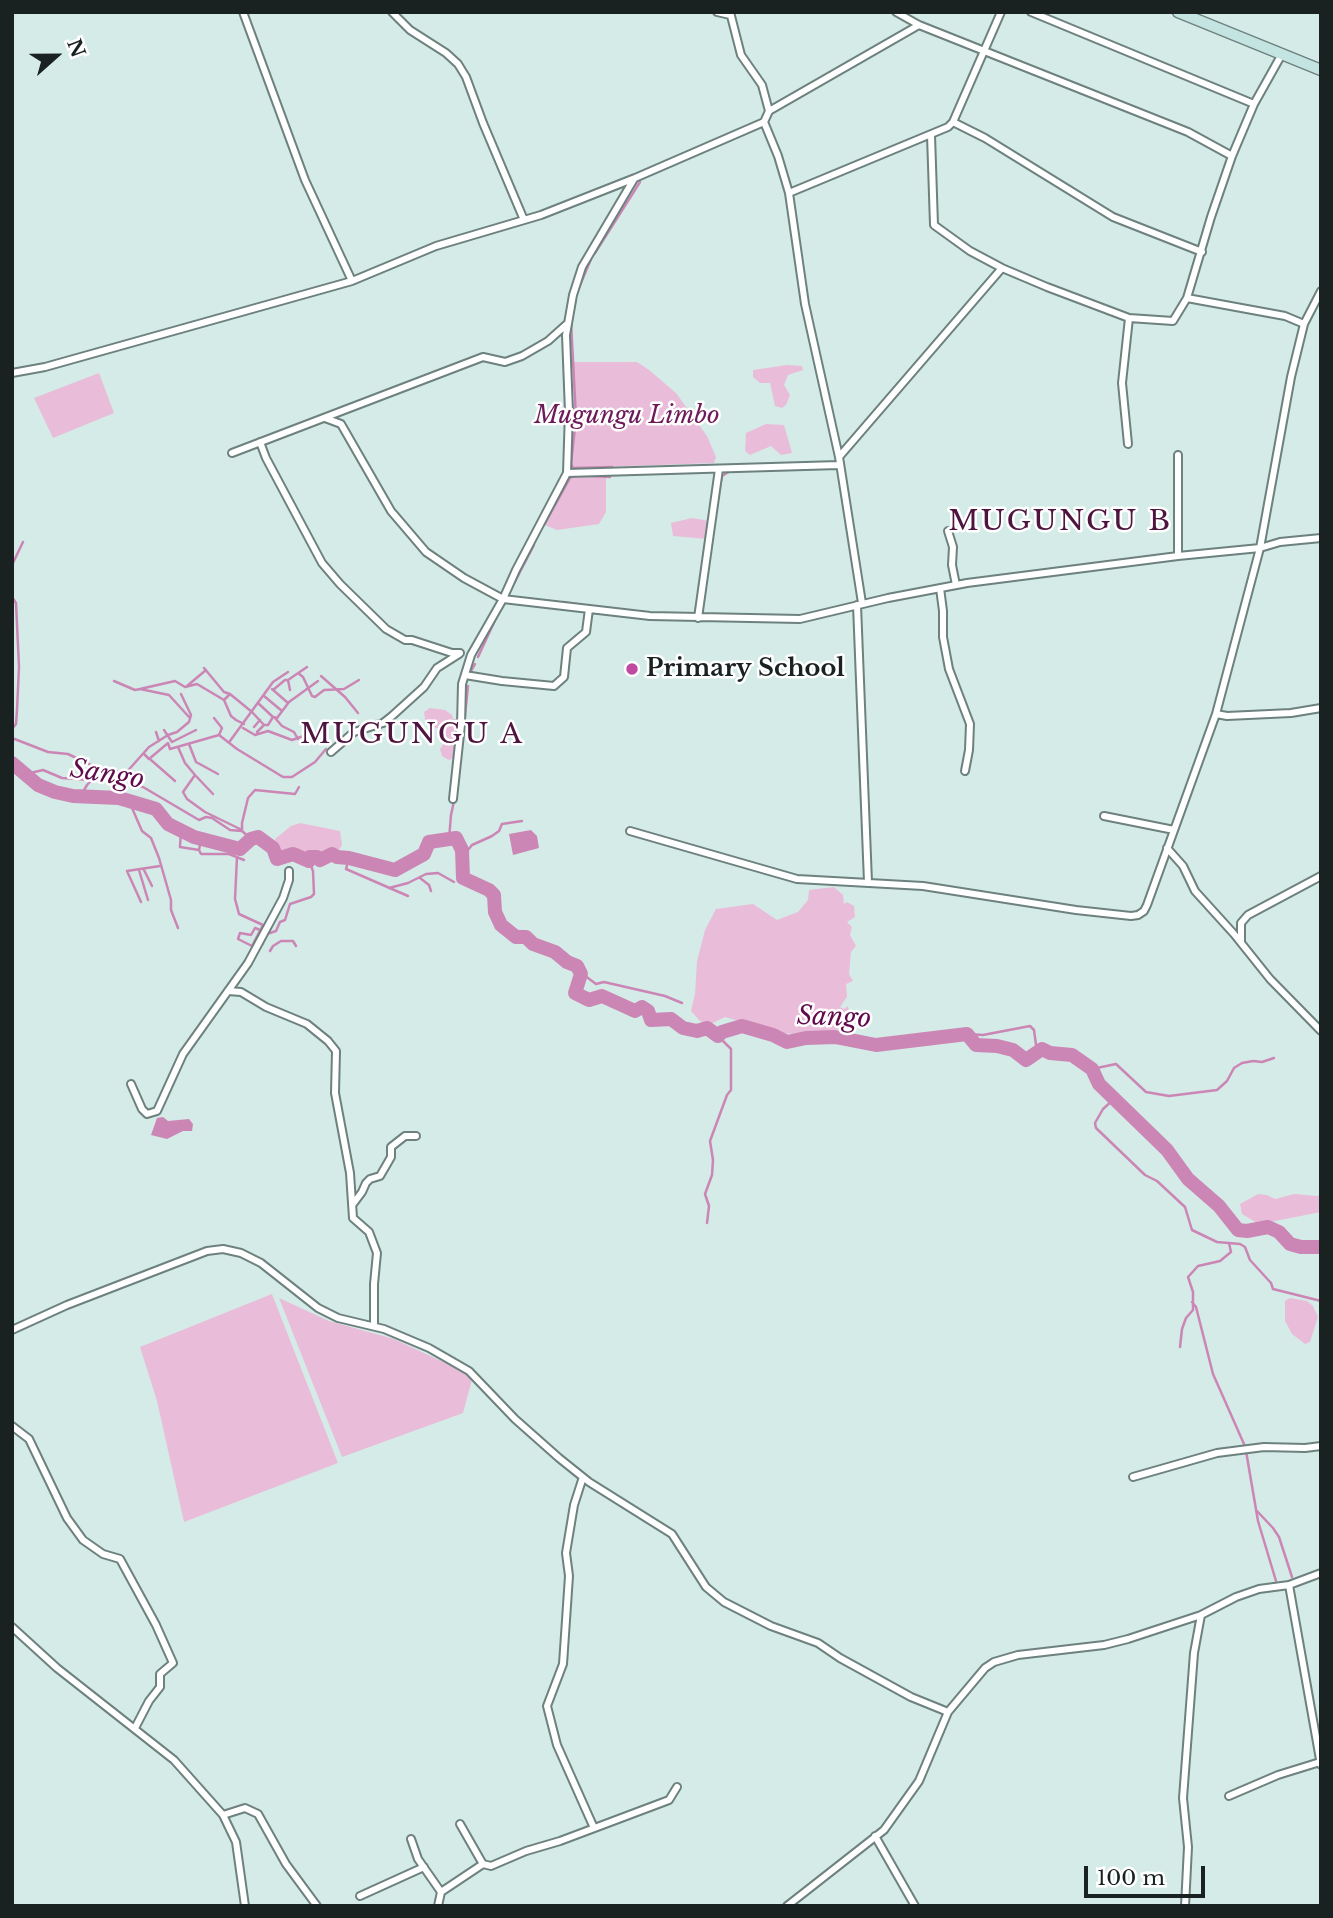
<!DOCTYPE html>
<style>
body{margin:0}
#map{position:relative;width:1333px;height:1918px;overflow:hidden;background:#d5ebe7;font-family:"Libre Baskerville",serif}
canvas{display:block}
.frame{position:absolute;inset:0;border:14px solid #1a2221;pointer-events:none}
.north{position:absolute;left:21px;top:21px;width:70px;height:70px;-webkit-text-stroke:5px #fff;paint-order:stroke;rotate:69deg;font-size:19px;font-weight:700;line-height:28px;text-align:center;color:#1a2221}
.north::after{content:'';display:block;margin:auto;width:24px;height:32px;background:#1a2221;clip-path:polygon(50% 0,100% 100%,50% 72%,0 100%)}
.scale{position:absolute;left:1084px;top:1866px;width:121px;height:32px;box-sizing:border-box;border:4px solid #1a2221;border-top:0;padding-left:9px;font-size:21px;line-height:24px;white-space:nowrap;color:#1a2221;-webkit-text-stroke:5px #fff;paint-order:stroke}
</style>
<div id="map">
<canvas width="1333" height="1918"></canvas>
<div class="frame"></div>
<div class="north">N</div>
<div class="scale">100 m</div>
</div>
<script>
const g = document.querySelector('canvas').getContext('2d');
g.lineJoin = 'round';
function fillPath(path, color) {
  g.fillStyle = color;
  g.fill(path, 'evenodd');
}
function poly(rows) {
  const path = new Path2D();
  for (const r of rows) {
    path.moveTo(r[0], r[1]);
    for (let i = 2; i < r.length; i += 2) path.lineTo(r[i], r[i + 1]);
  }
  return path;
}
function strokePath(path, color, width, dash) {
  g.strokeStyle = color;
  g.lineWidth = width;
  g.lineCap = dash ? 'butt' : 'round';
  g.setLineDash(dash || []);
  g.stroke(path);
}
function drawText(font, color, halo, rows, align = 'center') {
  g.font = font + ' "Libre Baskerville",serif';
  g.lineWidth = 5;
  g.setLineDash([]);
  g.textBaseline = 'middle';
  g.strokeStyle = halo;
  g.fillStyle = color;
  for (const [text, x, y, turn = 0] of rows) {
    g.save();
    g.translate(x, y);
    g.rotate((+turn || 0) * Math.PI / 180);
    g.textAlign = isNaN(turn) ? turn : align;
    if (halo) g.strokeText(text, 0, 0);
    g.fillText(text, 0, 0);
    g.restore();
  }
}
fillPath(poly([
 [573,362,637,362,649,370,676,393,707,436,716,457,714,463,573,468,571,464,576,419],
 [787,365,802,366,803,370,788,375,784,385,790,395,786,405,782,408,775,406,770,383,760,383,753,377,753,370],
 [99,373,114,413,53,438,34,398],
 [766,424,784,425,792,453,781,455,771,446,750,455,745,451,746,433],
 [574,475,606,476,606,512,599,524,557,530,545,525,570,478],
 [692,518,709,521,706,539,673,536,671,523],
 [430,708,445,710,452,715,453,719,458,719,462,725,454,758,449,760,442,756,440,749,446,740,445,731,426,725,424,712],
 [300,823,340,831,342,845,339,850,322,855,278,851,275,839,291,826],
 [834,887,843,895,844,904,847,902,854,906,855,917,847,922,852,927,850,935,856,946,851,952,849,974,853,981,846,984,847,997,840,1007,844,1009,848,1006,849,1011,845,1011,847,1022,841,1029,831,1031,833,1036,795,1034,779,1033,725,1017,711,1024,700,1021,691,1011,695,994,697,961,705,930,716,909,753,904,777,920,798,912,808,900,809,890],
 [1258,1194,1267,1195,1275,1199,1294,1194,1317,1196,1321,1194,1321,1212,1265,1223,1257,1223,1242,1214,1240,1204],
 [272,1294,338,1463,184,1522,157,1401,140,1347],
 [279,1298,329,1321,394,1339,473,1376,463,1413,342,1457],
 [1290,1298,1307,1301,1313,1306,1318,1317,1310,1342,1305,1344,1292,1334,1285,1321,1285,1301]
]), '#e9bdd9');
fillPath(poly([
 [531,830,537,836,539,848,513,855,509,834],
 [163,1117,168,1121,189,1119,193,1124,192,1131,183,1131,167,1139,151,1135,157,1118]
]), '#cb86b5');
strokePath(poly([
 [595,253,640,182],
 [578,290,591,259],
 [571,322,576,418,571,464,573,468,612,467],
 [718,496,722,476,730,471,736,471],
 [544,525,570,478,574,475,610,477],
 [534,545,508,595,512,597,558,602],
 [12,565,23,542],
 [12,597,16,603,19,667,17,710,16,724,12,729],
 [563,602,602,608],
 [631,611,645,612],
 [478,657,497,616],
 [204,668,224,692,230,694,224,700],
 [298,673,303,677,312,696,315,697,324,690,344,689,359,680],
 [470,673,475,664],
 [321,676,345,697,358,713],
 [288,680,290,690],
 [114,681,135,690,140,689,169,695,189,717],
 [187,686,206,670],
 [140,689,175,681,185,687,197,684,224,700,231,716,236,720,244,724],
 [272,689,288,703],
 [273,690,285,680,288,680,307,667],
 [230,694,252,712,264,725],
 [264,696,282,711],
 [273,717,277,718,289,702,318,681],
 [214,718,222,728,219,735],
 [275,718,282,726,294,732,298,739],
 [464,725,468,686],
 [254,727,260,720],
 [243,728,255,735,268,731,292,740,315,732],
 [164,730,172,742,196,730],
 [156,732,159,741],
 [257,732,264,725,268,725,273,717,259,704],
 [12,738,48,752,68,754,95,767,97,774],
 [230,741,273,682,288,672],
 [189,744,196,762,218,774],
 [178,747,185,763,195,775,183,792,187,799,205,812,240,829],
 [144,754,149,759,168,743,170,749,219,735,237,749,283,777,292,777,315,762,326,749],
 [151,760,175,781],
 [26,774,43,770,62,778,91,780],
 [124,775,149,747,168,735,177,732,189,722,191,715,181,694],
 [195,775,213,794],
 [80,797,87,785,97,774,121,771,132,784,143,787,199,820,206,817,212,818,230,830,242,831,251,839],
 [129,801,142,831,151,838,159,858,171,900,171,910,178,928],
 [181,830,180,847,199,850],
 [242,831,242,823,248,798,255,790,295,794,299,787],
 [201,839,199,850,201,854,229,854,244,860],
 [449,839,451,815,454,801],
 [237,857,235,899,239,914,263,925,252,946,238,939,240,933,251,935,255,928,260,930],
 [349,858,346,869,408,896],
 [463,865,468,850,472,845,492,836,499,831,502,824,522,821],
 [139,870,148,900],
 [144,870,152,886],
 [420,878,429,885,431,891],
 [389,888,408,883,426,874,438,873,454,882],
 [141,902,127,871,160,866],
 [262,945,267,934,276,931,280,922,285,920,290,904,311,897,314,894,313,871,309,861],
 [270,951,273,946,281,941,293,941,296,946],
 [580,972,596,984,604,982,665,996,682,1003],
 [967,1034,983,1035,1030,1026,1034,1030,1037,1052],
 [1092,1069,1116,1064,1146,1092,1169,1096,1217,1090,1227,1081,1234,1068,1242,1063,1253,1061,1262,1062,1274,1058],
 [1114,1099,1103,1109,1095,1123,1096,1128,1145,1175,1157,1181,1185,1207,1192,1230,1217,1242,1240,1244,1245,1247,1250,1260,1271,1283,1273,1289,1321,1301],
 [707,1223,709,1206,705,1194,712,1175,713,1160,710,1141,727,1095,731,1090,731,1049,718,1036],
 [1192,1302,1196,1307,1213,1374,1244,1444],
 [1180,1347,1182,1329,1186,1318,1193,1310,1193,1292,1188,1277,1198,1266,1220,1261,1231,1252,1229,1243],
 [1246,1451,1258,1521,1276,1581],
 [1256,1510,1273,1528,1279,1537,1292,1577]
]), '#cb86b5', 2.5);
strokePath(poly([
 [12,763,38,785,55,792,73,796,119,798,156,809,168,824,194,837,240,849,251,839,258,837,273,848,277,859,293,854,309,861,310,857,317,857,320,860,332,854,337,857,349,858,395,870,424,854,429,842,456,838,462,850,463,878,489,890,494,895,495,912,501,925,516,937,526,937,533,944,555,952,567,962,577,966,581,974,575,993,589,1000,602,996,635,1011,642,1007,648,1011,651,1020,671,1019,683,1028,697,1031,707,1028,718,1036,722,1032,742,1026,773,1035,787,1042,806,1038,835,1037,876,1045,967,1034,976,1045,997,1046,1013,1050,1026,1060,1042,1049,1050,1053,1072,1055,1092,1069,1099,1084,1167,1150,1188,1179,1219,1206,1238,1230,1247,1231,1268,1227,1279,1232,1290,1244,1301,1247,1321,1247]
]), '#cb86b5', 14);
const minor = poly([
 [243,12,305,180,352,281],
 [392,12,410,30,446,53,458,64,466,77,483,123,524,220],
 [717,12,730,15],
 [730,12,741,55,762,85,769,111],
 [1031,12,1254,104],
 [764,122,778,156,789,193,805,304,839,457,862,603],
 [953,122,985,138,1113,217,1202,252],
 [931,135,934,225,970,251,1002,268,1047,287,1129,318,1173,321,1187,298],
 [1232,156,1254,104,1282,54],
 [789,193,948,127,953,122,1001,12],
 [1304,324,1321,291],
 [12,373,45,367,352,281,436,246,541,215,635,178,764,122,769,111,919,25],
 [325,418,341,424,391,511,426,552,464,578,503,599,650,616,800,619,888,598,967,583,1178,556,1260,548,1280,542,1321,538],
 [260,442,266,458,322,563,340,584,386,629,405,640,412,640,452,653,460,653],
 [1128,444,1122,383,1129,318],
 [232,453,483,357,505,362,522,356,548,341,567,324],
 [1178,455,1178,556],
 [839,457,1002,268],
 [567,473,569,412,566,335,573,295,582,267,634,179],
 [948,531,953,547,952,565,956,585],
 [940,588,943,611,943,637,949,669,970,724,969,750,965,771],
 [857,605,868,882],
 [698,618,719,469],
 [465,675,502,681,554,686,564,677,567,648,586,632,589,609],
 [1216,714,1227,716,1291,713,1321,708],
 [331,752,354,732,383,723,392,716,424,687,437,668,459,654],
 [453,799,461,725,462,684,471,655,503,599,516,570,567,473,839,465],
 [1104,816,1174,830],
 [630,831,797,879,923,886,1076,910,1131,916,1138,915,1144,911,1147,905,1216,714,1260,548,1291,377,1304,324,1285,316,1187,298,1211,217,1232,156,1188,132,919,25,896,12],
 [1167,848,1183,866,1195,891,1234,934,1270,979,1321,1031],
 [1241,942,1241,923,1248,915,1321,876],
 [228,991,241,992,266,1007,307,1024,328,1041,336,1051,335,1093,350,1173,353,1218,369,1232,377,1253,374,1284,374,1326],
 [131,1084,142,1109,147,1114,157,1111,183,1054,248,963,283,898,289,880,289,871],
 [353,1204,362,1192,366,1183,370,1179,380,1176,387,1164,391,1157,391,1147,405,1136,416,1136],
 [12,1330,67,1305,207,1251,223,1249,241,1253,261,1263,318,1308,338,1318,384,1329,429,1348,469,1371,515,1419,559,1458,589,1482,672,1534,706,1587,724,1602,771,1626,818,1643,840,1658,911,1697,948,1712],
 [12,1426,29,1439,67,1518,83,1540,103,1554,120,1559,156,1625,173,1663,160,1674,160,1687,149,1701,135,1728],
 [1133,1477,1217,1453,1264,1447,1305,1448,1321,1446],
 [582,1480,574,1505,566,1553,569,1576,563,1664,547,1706,557,1745,594,1828],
 [1289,1585,1321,1765],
 [12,1627,57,1668,174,1760,223,1815,236,1842,245,1906],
 [1229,1796,1278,1775,1320,1762],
 [223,1815,245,1808,258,1814,286,1864,317,1906],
 [460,1824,480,1859,483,1864,491,1866,526,1851,560,1841,669,1800,677,1787],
 [875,1836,915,1906],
 [411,1839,418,1859,441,1892],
 [360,1896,424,1867],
 [438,1906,441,1892,483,1864],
 [787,1906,884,1830,919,1781,948,1712,985,1668,994,1662,1018,1655,1104,1645,1128,1639,1201,1615,1236,1597,1259,1589,1289,1585,1321,1573],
 [1185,1906,1188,1847,1183,1798,1194,1653,1201,1615]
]);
const secondary = poly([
 [1178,12,1321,70]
]);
strokePath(minor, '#6d817e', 10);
strokePath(secondary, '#6d817e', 13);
strokePath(minor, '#fff', 6);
strokePath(secondary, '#c3e4e1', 10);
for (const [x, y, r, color] of [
 [632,669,7,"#c04aa1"]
]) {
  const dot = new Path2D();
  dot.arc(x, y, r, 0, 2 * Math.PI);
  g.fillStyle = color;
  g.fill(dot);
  strokePath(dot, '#fff', 2.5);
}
drawText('italic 24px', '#6c1a58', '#fff', [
 ["Mugungu Limbo",627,416]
]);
drawText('bold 24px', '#1a2221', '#fff', [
 ["Primary School",646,669]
], 'left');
drawText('italic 26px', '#5f0a4c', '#fff', [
 ["Sango",107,775,9],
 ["Sango",834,1018,2]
]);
g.letterSpacing = '2px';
drawText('28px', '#4d153f', '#fff', [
 ["MUGUNGU B",1060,522],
 ["MUGUNGU A",412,735]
]);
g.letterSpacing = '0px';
</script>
